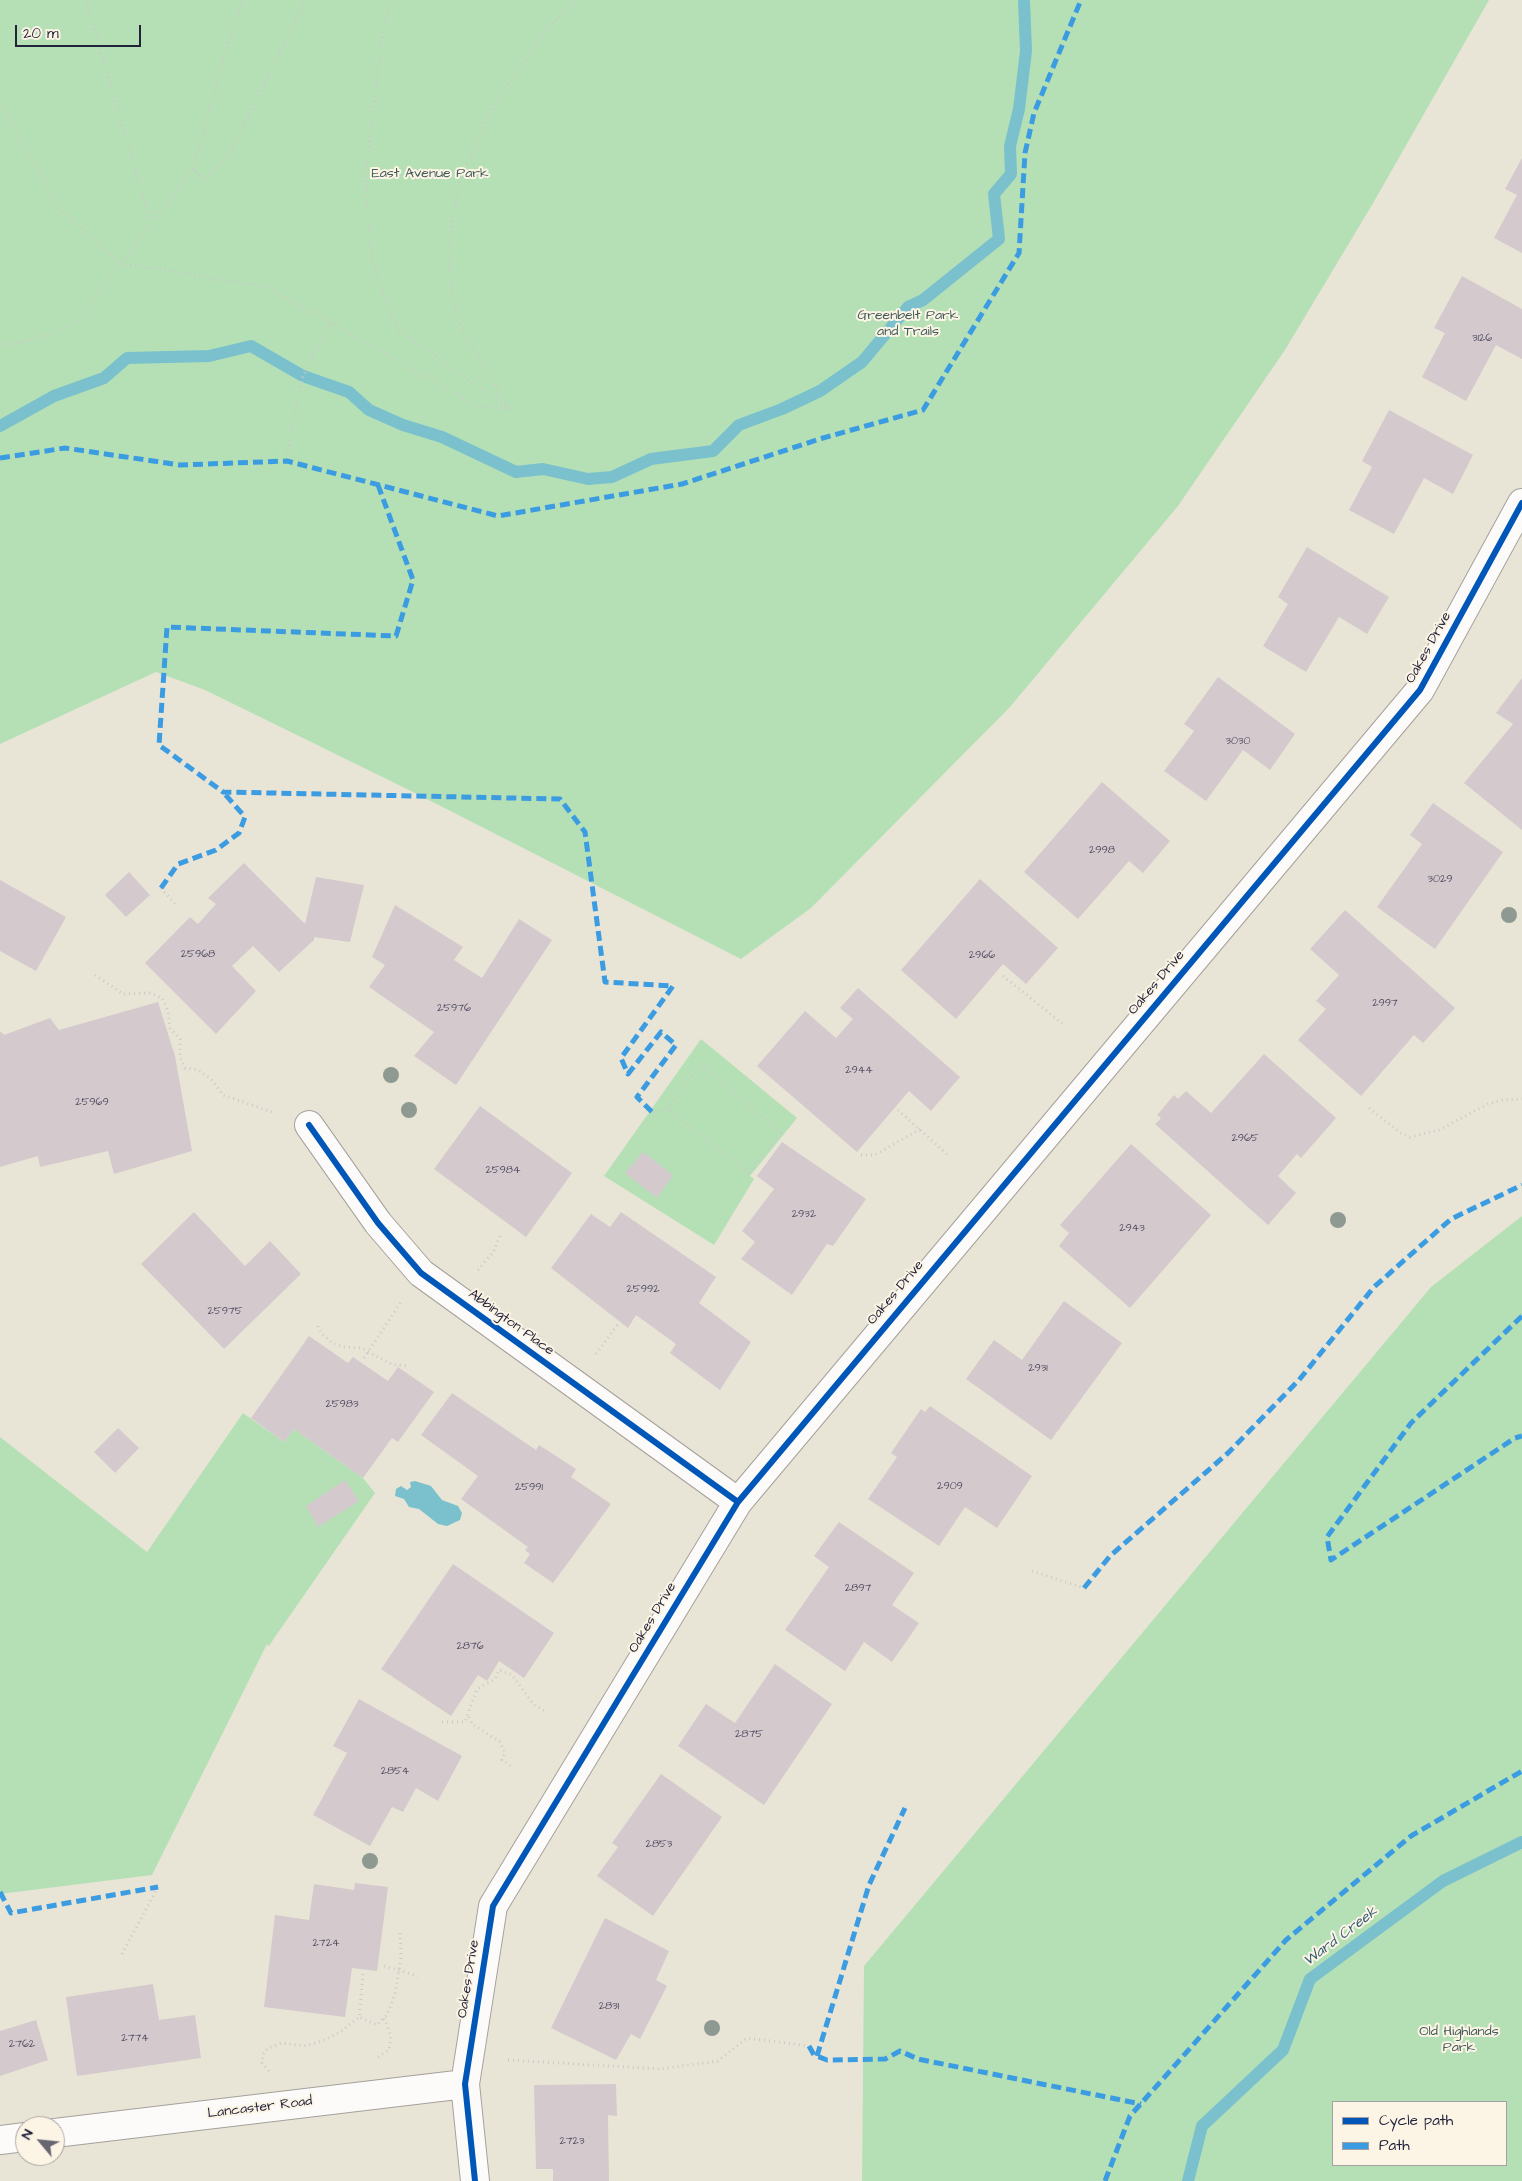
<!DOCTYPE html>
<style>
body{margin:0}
#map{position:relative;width:1522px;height:2181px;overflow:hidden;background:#e9e5d6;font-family:"Architects Daughter",sans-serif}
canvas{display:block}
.legend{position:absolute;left:1332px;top:2101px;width:175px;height:65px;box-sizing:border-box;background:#fcf5e5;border:1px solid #a5a1a1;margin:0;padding:6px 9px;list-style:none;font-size:15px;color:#22223b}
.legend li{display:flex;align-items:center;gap:10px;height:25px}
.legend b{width:25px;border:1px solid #a5a1a1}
.north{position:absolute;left:15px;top:2116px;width:50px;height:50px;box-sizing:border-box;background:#fcf5e5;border:1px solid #a5a1a1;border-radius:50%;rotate:298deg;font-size:14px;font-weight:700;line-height:20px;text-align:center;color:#22223b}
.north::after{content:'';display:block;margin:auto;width:18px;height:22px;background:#686671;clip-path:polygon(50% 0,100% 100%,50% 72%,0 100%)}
.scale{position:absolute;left:15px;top:25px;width:126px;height:22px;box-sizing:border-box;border:2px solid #22223b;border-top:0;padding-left:6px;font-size:15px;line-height:18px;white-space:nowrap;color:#22223b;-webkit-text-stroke:4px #fcf5e5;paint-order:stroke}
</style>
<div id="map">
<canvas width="1522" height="2181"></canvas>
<ul class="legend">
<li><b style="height:6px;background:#0057b8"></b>Cycle path</li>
<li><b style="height:6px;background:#3c9ce2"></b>Path</li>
</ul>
<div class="north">N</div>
<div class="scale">20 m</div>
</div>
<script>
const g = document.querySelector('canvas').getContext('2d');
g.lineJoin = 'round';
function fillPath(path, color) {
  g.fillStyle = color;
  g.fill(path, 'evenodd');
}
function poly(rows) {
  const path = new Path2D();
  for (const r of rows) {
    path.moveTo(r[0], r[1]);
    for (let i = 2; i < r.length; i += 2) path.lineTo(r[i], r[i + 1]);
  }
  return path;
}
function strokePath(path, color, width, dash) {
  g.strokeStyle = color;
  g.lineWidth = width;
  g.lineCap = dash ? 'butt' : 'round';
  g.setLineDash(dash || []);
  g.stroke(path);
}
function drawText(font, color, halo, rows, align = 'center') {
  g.font = font + ' "Architects Daughter",sans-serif';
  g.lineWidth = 4;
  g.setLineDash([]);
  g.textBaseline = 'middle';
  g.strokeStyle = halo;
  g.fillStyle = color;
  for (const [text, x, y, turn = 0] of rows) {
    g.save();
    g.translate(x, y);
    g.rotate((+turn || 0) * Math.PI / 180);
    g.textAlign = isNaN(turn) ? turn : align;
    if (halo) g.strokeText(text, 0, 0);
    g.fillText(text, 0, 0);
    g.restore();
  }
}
fillPath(poly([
 [0,0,1489,0,1372,205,1285,350,1178,506,1010,707,811,908,741,959,415,793,205,690,156,672,0,744],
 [701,1039,797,1118,750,1176,754,1179,714,1245,604,1176],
 [1522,1216,1522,2181,862,2181,864,1966,1431,1287],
 [1333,2102,1506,2102,1506,2165,1333,2165],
 [243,1413,284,1442,294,1429,363,1478,375,1493,275,1637,269,1646,267,1644,152,1875,0,1894,0,1437,147,1552]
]), '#b5e0b6');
fillPath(poly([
 [415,1481,431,1486,442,1500,458,1506,462,1513,460,1520,447,1526,438,1524,419,1509,409,1507,404,1499,395,1496,396,1489,401,1486,407,1490,411,1487,410,1482]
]), '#7ac1cd');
strokePath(poly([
 [0,426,54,396,104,378,127,358,209,356,251,346,303,376,349,392,369,410,403,425,442,437,516,472,543,469,588,479,612,477,651,459,713,451,739,425,782,409,820,391,862,362,908,307,923,300,999,239,994,194,1011,174,1010,146,1019,109,1026,51,1024,0],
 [1188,2181,1202,2126,1283,2050,1310,1979,1443,1881,1522,1842]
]), '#7ac1cd', 12);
fillPath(poly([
 [1522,158,1522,253,1494,238,1517,195,1505,189],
 [1462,276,1522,309,1522,359,1496,345,1466,401,1422,377,1445,333,1434,328],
 [1389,410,1473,455,1453,494,1424,478,1394,534,1349,510,1372,467,1362,461],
 [1307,547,1389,597,1367,634,1339,617,1306,672,1263,646,1288,604,1278,597],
 [1218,677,1295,734,1270,770,1243,750,1206,801,1164,771,1194,731,1184,724],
 [1522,678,1522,830,1464,783,1513,724,1496,713],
 [1102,782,1170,841,1143,873,1129,861,1078,919,1024,872],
 [1433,803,1503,852,1435,949,1377,907,1422,844,1410,835],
 [244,863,305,924,316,877,364,885,350,942,314,937,314,940,279,972,253,946,232,966,256,991,216,1034,145,963,190,917,198,924,216,904,208,898],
 [129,872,150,895,126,917,105,895],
 [980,879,1058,948,1026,984,1003,964,956,1019,901,970],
 [0,880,66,917,36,971,0,951],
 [395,905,463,947,454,960,482,978,519,919,552,940,456,1085,414,1056,434,1032,369,987,385,965,372,957],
 [1345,910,1455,1008,1423,1043,1414,1035,1361,1096,1298,1040,1326,1009,1316,1001,1339,975,1310,949],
 [858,988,960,1077,931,1111,909,1091,857,1152,757,1066,805,1011,836,1038,853,1019,840,1008],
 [158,1002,175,1056,192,1151,114,1174,108,1151,40,1167,38,1156,0,1167,0,1031,4,1035,50,1018,59,1030],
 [1264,1054,1336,1118,1301,1158,1297,1154,1278,1176,1296,1193,1268,1225,1155,1124,1161,1118,1157,1115,1174,1095,1178,1099,1186,1091,1211,1113],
 [480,1106,572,1173,526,1237,434,1169],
 [782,1142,866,1199,833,1246,827,1244,792,1295,741,1259,755,1242,742,1231,774,1189,757,1176],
 [1131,1144,1211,1215,1130,1308,1059,1246,1069,1233,1060,1225],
 [643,1152,673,1175,657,1198,625,1173],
 [194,1212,245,1266,270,1241,301,1274,224,1349,141,1264],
 [621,1212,716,1277,699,1303,751,1342,720,1390,670,1353,676,1344,636,1315,628,1328,551,1268,591,1214,610,1227],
 [1064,1301,1122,1343,1051,1440,966,1379,994,1340,1022,1360],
 [309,1336,348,1363,353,1357,388,1381,398,1367,434,1392,398,1442,392,1438,363,1478,294,1429,284,1442,251,1418],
 [452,1393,536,1450,539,1445,576,1469,571,1477,611,1504,553,1583,524,1563,530,1554,525,1550,528,1547,461,1499,478,1476,421,1435],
 [930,1406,1032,1476,997,1528,965,1507,939,1546,868,1499,897,1457,891,1453,921,1409,925,1412],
 [118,1428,139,1448,115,1473,94,1452],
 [345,1480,359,1501,318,1527,306,1506],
 [839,1522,914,1573,892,1605,919,1623,892,1662,864,1642,845,1671,785,1630,829,1567,814,1556],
 [453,1564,554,1633,524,1678,499,1661,487,1681,478,1675,451,1716,381,1669],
 [775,1664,832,1704,764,1805,678,1746,706,1704,735,1723],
 [359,1699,462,1756,438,1801,416,1788,403,1812,392,1807,370,1846,313,1815,347,1753,333,1746],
 [661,1774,722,1817,653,1916,597,1876,618,1847,612,1843],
 [355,1883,388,1887,377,1971,352,1968,345,2017,264,2007,275,1915,309,1920,314,1884,354,1890],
 [605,1918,669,1951,656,1980,667,1986,640,2039,631,2034,616,2060,551,2028],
 [153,1984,159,2020,195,2015,201,2058,77,2076,66,1997],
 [36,2020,48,2060,0,2076,0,2031],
 [616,2084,617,2116,608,2115,609,2181,553,2181,553,2169,536,2169,534,2085]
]), '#d4c9cd');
const minor = poly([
 [309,1125,378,1223,421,1273,738,1502],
 [55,2133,465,2084],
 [0,2140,25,2137],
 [475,2181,465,2084,493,1906,738,1502,1420,690,1522,503]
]);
strokePath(minor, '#a4a19c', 30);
strokePath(poly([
 [86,0,150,220],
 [243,0,233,25,193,169,203,181,232,151,305,0],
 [0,103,59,208,120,264,82,321,32,340,0,345],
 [193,169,120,264,187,273,217,280,262,285,330,322],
 [508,407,455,316,448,247,460,180,494,105,549,26,579,0],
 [287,461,292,422,303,376,330,322,477,406,510,409,397,329,372,261,365,179,381,44,391,0],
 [161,888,177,906],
 [95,975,123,994,150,993,162,998,168,1011,170,1028,180,1039,180,1058,185,1068,198,1070,211,1079,223,1095,275,1113],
 [1003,976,1064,1025],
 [1369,1108,1401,1133,1410,1137,1439,1130,1488,1104,1502,1100,1522,1099],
 [898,1110,950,1157],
 [653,1113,667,1109,701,1064,780,1133,749,1172,667,1109],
 [861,1155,875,1155,920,1129],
 [478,1270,494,1251,501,1233],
 [318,1326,321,1333,332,1343,343,1347,361,1348,391,1364,406,1366],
 [596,1354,618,1324],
 [364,1358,401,1302],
 [1032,1571,1084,1588],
 [469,1717,472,1724,500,1742,505,1753,502,1760,511,1766],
 [442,1722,465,1722,477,1689,495,1679,499,1670,512,1675,534,1705,547,1712],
 [122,1954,158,1887],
 [384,1966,418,1976],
 [363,1974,359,2017,377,2025,387,2015,395,1994,401,1957,400,1932],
 [378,2057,389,2050,391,2036,384,2018],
 [508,2060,661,2069,718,2061,747,2038,809,2046],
 [269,2071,262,2063,263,2054,268,2048,282,2043,304,2046,322,2041,339,2033,359,2017]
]), '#cac9c7', 3, [1, 4]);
strokePath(minor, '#fcfbf9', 28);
strokePath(poly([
 [0,458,65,448,180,465,287,461,498,516,682,484,823,438,923,410,1019,253,1025,153,1034,113,1081,0],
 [378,485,413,580,396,636,167,627,159,745,223,792,560,799,585,832,605,982,673,986,621,1058,628,1074,661,1032,676,1045,637,1097,653,1113],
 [161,888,178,864,216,850,239,833,245,817,223,792],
 [1522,1316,1411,1423,1327,1537,1331,1560,1515,1438,1522,1436],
 [1084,1588,1110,1556,1228,1453,1299,1380,1374,1287,1451,1219,1522,1185],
 [0,1892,11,1913,158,1887],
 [809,2046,814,2055,827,2060,885,2059,900,2051,918,2059,1141,2104],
 [817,2056,869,1885,905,1808],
 [1105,2181,1130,2116,1286,1940,1411,1836,1522,1771]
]), '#3c9ce2', 5, [10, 5]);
strokePath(poly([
 [309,1125,378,1223,421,1273,738,1502],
 [475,2181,465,2084,493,1906,738,1502,1420,690,1522,503]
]), '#0057b8', 6);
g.fillStyle = '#8d9991';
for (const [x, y] of [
 [1509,915],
 [391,1075],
 [409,1110],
 [1338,1220],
 [370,1861],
 [712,2028]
]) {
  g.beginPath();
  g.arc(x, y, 8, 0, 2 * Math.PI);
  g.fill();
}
drawText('11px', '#4e4c60', null, [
 ["3126",1482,339],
 ["3030",1238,742],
 ["2998",1102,851],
 ["3029",1440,880],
 ["25968",198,955],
 ["2966",982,956],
 ["2997",1385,1004],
 ["25976",454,1009],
 ["2944",859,1071],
 ["25969",92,1103],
 ["2965",1245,1139],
 ["25984",503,1171],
 ["2932",804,1215],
 ["2943",1132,1229],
 ["25992",643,1290],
 ["25975",225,1312],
 ["2931",1038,1369],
 ["25983",342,1405],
 ["2909",950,1487],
 ["25991",529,1488],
 ["2897",858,1589],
 ["2876",470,1647],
 ["2875",749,1735],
 ["2854",395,1772],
 ["2853",659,1845],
 ["2724",326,1944],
 ["2831",609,2007],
 ["2774",135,2039],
 ["2762",22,2045],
 ["2723",572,2142]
]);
drawText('14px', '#415a58', '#fcf5e5', [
 ["East Avenue Park",430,174],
 ["Greenbelt Park",908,316],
 ["and Trails",908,332],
 ["Old Highlands",1459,2032],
 ["Park",1459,2048]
]);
drawText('14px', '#22223b', '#fcf5e5', [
 ["Oakes Drive",1429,648,-61],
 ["Oakes Drive",1157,983,-50],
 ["Oakes Drive",896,1293,-50],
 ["Abbington Place",511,1323,36],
 ["Oakes Drive",653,1618,-59],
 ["Oakes Drive",469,1979,-81],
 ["Lancaster Road",260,2108,-7]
]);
drawText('italic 15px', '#325b74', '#fcf5e5', [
 ["Ward Creek",1341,1937,-37]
]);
</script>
